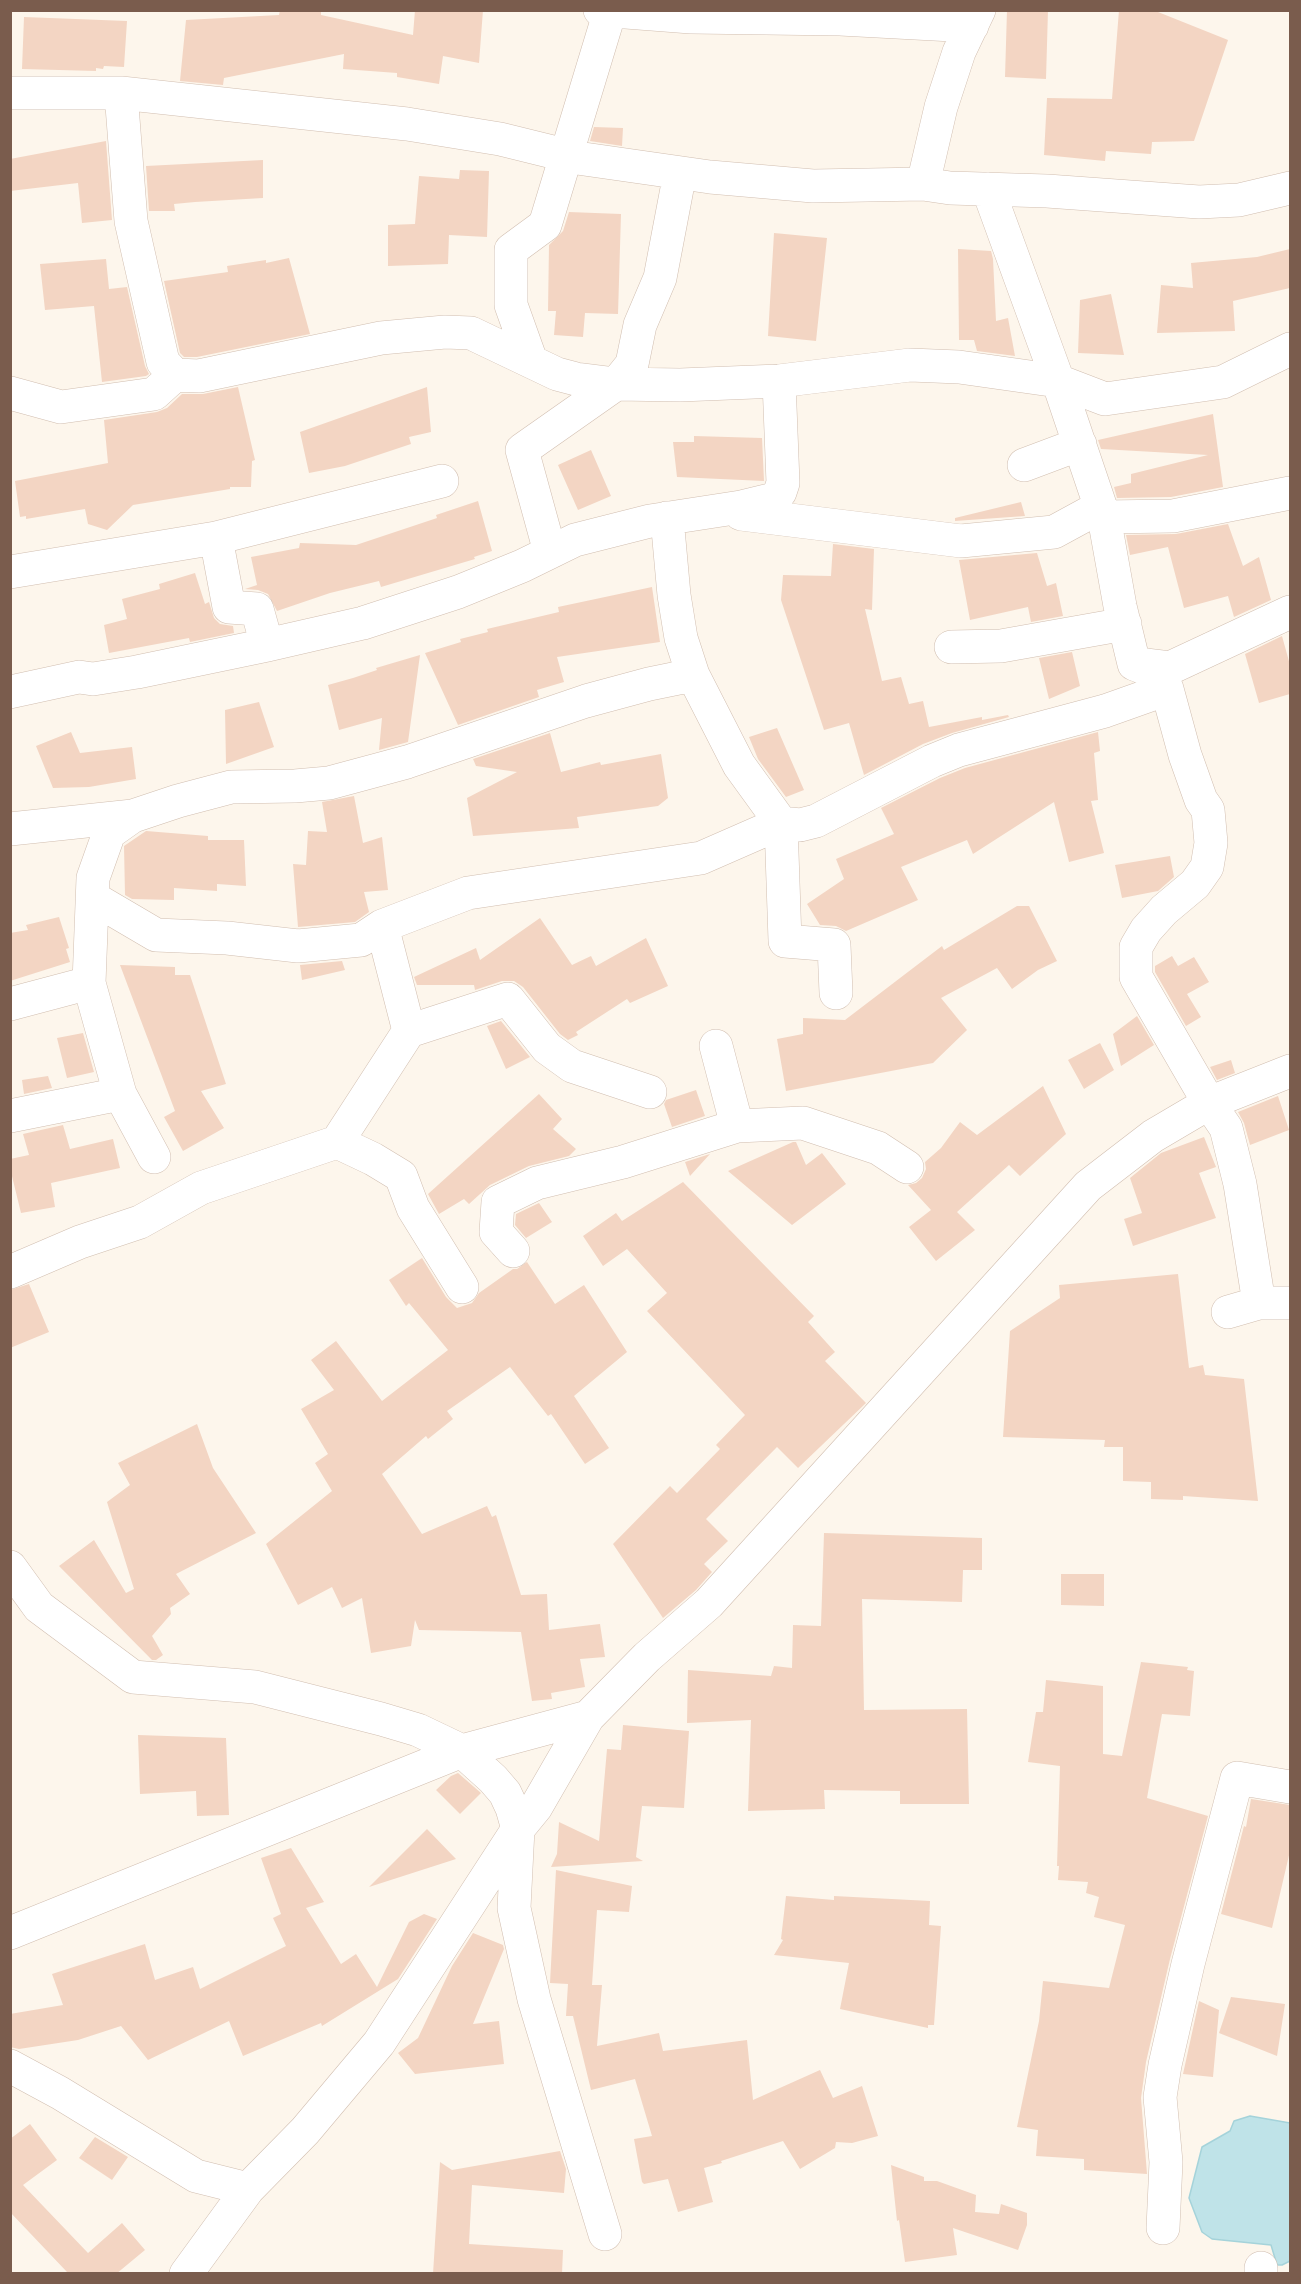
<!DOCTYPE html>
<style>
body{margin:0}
#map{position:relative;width:1301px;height:2284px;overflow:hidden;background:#fdf6ec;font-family:"Alegreya Sans",sans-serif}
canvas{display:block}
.frame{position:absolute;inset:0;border:12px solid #7a5c4d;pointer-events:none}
</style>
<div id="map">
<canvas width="1301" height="2284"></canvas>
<div class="frame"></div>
</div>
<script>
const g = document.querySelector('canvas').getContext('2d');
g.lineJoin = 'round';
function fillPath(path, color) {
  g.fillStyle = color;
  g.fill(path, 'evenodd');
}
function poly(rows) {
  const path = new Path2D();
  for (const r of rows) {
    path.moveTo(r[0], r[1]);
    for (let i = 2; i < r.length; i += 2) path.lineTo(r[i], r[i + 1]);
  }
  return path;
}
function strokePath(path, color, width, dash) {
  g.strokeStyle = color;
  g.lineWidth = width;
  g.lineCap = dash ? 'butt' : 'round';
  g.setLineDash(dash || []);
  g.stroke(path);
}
const water = poly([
 [1250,2116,1290,2123,1290,2261,1282,2265,1277,2265,1271,2245,1212,2239,1202,2232,1189,2198,1202,2147,1230,2131,1234,2121,1250,2116]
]);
fillPath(water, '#bfe3e8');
strokePath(water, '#a5d3da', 1.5);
fillPath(poly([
 [280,10,321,10,321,15,413,35,415,10,483,10,479,63,443,56,439,84,397,77,397,73,343,69,344,54,224,78,223,85,180,81,186,20,279,15],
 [1007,10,1048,10,1046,79,1005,77],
 [1119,10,1153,10,1228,40,1194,141,1152,142,1151,154,1106,151,1105,161,1044,155,1047,98,1112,99],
 [24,17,127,21,124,67,104,66,103,69,96,68,96,71,22,69],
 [594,127,623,128,622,146,590,141],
 [106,141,112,220,82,223,78,183,10,191,10,159],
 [263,160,263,198,195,202,174,204,175,211,149,211,146,166],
 [460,170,489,171,487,237,449,235,448,264,388,266,388,225,415,224,419,176,459,179],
 [569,212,621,214,618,314,585,313,583,337,554,335,556,311,548,311,549,245,563,231],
 [774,233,827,238,816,341,768,336],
 [958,249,991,251,993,259,996,321,1008,318,1015,356,977,351,974,340,959,340],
 [1290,249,1290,288,1233,301,1235,331,1157,333,1161,285,1193,288,1191,263,1257,257],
 [289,258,310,334,197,357,184,357,180,353,164,281,228,272,227,266,266,260,266,263],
 [106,259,109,289,127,287,145,366,149,374,146,376,102,382,94,306,45,310,40,264],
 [1111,294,1124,355,1078,353,1080,300],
 [238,387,255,460,252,461,251,487,230,487,230,489,133,505,107,530,88,524,85,509,26,519,26,516,20,517,15,481,108,463,104,420,157,412,167,408,182,394,203,394],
 [427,387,431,432,409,437,411,444,345,466,309,473,300,432],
 [1213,414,1223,487,1171,497,1117,498,1114,487,1131,483,1131,474,1208,455,1101,449,1098,440],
 [694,436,762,438,764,481,677,477,673,442,694,442],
 [591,450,611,496,578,510,558,465],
 [478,501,492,551,474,557,475,559,381,587,379,581,330,593,277,611,268,594,258,590,245,589,257,585,251,557,299,548,300,543,356,545,437,518,436,515],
 [1021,502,1025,516,955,521,955,518],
 [1228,524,1243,566,1259,557,1271,600,1234,617,1228,596,1184,608,1168,547,1130,555,1126,535,1176,534],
 [833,544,874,549,872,610,865,609,882,681,901,677,909,704,923,701,929,727,982,717,982,720,1008,715,1009,717,952,733,923,744,864,775,849,723,824,730,781,600,783,575,831,576],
 [1037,553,1047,586,1056,583,1063,616,1031,622,1028,607,970,620,959,560],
 [195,573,205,604,209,602,214,618,220,624,233,626,234,633,190,642,189,638,109,653,104,625,127,619,122,599,160,589,159,584],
 [652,587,660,642,557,657,564,682,537,690,539,697,458,725,425,653,461,642,460,639,488,632,487,629,559,612,558,607],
 [1282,636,1290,665,1290,694,1259,703,1245,654],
 [1072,652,1080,686,1049,699,1039,658],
 [420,655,408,742,379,750,382,718,339,730,328,685,353,678,377,670,376,668],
 [259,702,274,747,226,764,225,710],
 [777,728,804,790,786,797,758,759,749,737],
 [71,732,80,753,132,747,136,779,89,787,53,788,36,746],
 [1098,732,1100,751,1094,753,1098,800,1091,801,1104,853,1069,862,1054,802,973,854,967,840,901,867,918,900,846,931,836,926,820,925,807,904,844,879,836,859,894,834,881,808,940,778,965,768],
 [550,733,561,772,600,762,601,765,661,754,668,798,658,806,577,817,579,828,473,836,467,798,517,772,476,766,473,759],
 [354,796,363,843,382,837,388,890,364,892,369,912,355,922,298,927,293,864,306,865,308,831,327,832,322,802],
 [146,831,208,836,208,840,244,840,246,886,217,884,217,891,174,888,174,900,132,899,125,895,124,846],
 [1170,856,1174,877,1158,891,1122,898,1115,865],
 [1017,906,1029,906,1057,961,1038,970,1012,989,997,968,941,998,967,1030,933,1063,786,1091,777,1039,803,1034,803,1018,845,1020,942,946,944,950],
 [59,917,69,948,66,949,70,962,10,981,10,933,28,930,26,925],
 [540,918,572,965,591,956,596,966,646,938,668,986,630,1003,627,999,576,1032,578,1035,568,1040,560,1034,523,987,514,981,502,981,475,990,474,985,417,985,414,977,476,948,480,960],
 [1172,956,1178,966,1194,957,1209,982,1187,994,1201,1017,1186,1026,1155,972,1155,966],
 [342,961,345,970,302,980,300,965],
 [120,965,175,967,175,975,190,975,226,1084,201,1091,224,1128,183,1151,164,1117,175,1111],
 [1137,1016,1154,1045,1121,1066,1113,1034],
 [501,1021,530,1057,506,1069,487,1026],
 [83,1033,94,1072,67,1078,57,1038],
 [1100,1043,1114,1070,1084,1089,1068,1060],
 [1231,1060,1235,1073,1217,1080,1210,1067],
 [48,1076,52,1088,24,1094,22,1080],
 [1043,1086,1066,1134,1020,1176,1009,1165,957,1212,975,1230,936,1261,909,1227,931,1210,908,1185,916,1183,922,1178,926,1169,925,1162,941,1148,960,1122,977,1135],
 [696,1090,705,1116,672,1127,664,1104,666,1100],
 [539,1094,562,1119,553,1129,576,1149,569,1156,529,1166,490,1185,469,1204,464,1199,439,1214,428,1194],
 [1278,1096,1289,1130,1250,1145,1244,1123,1238,1112],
 [63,1125,70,1149,113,1139,120,1168,51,1183,55,1207,21,1213,10,1168,10,1159,29,1155,23,1134],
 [1204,1137,1216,1167,1199,1173,1216,1218,1133,1246,1124,1219,1142,1213,1130,1178,1161,1153],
 [793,1142,796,1142,806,1165,822,1153,846,1184,792,1225,728,1171],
 [710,1154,690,1176,685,1162],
 [683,1182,814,1316,808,1322,835,1352,825,1361,866,1403,798,1468,777,1447,706,1519,728,1541,704,1564,712,1572,696,1590,663,1618,613,1544,670,1486,677,1493,720,1449,716,1445,745,1415,647,1311,667,1293,627,1249,603,1266,583,1236,616,1213,622,1221],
 [539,1203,552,1222,526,1238,515,1225,516,1214],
 [422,1258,446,1297,457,1308,472,1303,479,1293,513,1269,517,1269,527,1262,555,1304,584,1285,627,1352,574,1396,609,1448,585,1464,551,1414,548,1416,510,1367,447,1411,453,1419,428,1439,426,1436,382,1474,422,1534,487,1506,492,1517,496,1515,521,1595,547,1594,549,1630,600,1624,605,1657,580,1659,585,1687,551,1693,552,1699,532,1701,521,1632,419,1630,415,1620,411,1646,371,1653,362,1598,342,1608,332,1587,298,1605,266,1544,332,1491,315,1463,328,1454,301,1409,334,1390,311,1360,336,1341,382,1401,448,1350,409,1303,406,1306,389,1280],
 [1178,1274,1189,1368,1203,1365,1205,1375,1244,1379,1258,1501,1183,1496,1183,1500,1151,1499,1151,1482,1123,1481,1123,1447,1104,1447,1105,1440,1003,1437,1010,1331,1060,1298,1059,1285],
 [29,1284,49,1332,10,1348,10,1290],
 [197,1424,213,1468,256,1533,176,1574,190,1594,170,1608,171,1614,152,1636,163,1655,156,1660,152,1660,59,1566,94,1540,126,1593,134,1589,107,1502,130,1485,118,1463],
 [824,1533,982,1538,982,1570,963,1570,962,1602,862,1599,864,1710,967,1709,969,1804,900,1804,900,1791,824,1790,825,1809,748,1811,751,1720,687,1723,688,1670,771,1676,774,1666,792,1668,793,1625,821,1626],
 [1061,1574,1104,1574,1104,1606,1061,1605],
 [1141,1662,1188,1667,1187,1670,1194,1671,1190,1716,1162,1714,1147,1798,1208,1816,1170,1959,1146,2062,1141,2098,1147,2174,1084,2170,1084,2159,1036,2156,1038,2130,1017,2127,1039,2021,1043,1981,1109,1988,1125,1925,1094,1917,1099,1897,1086,1893,1088,1882,1058,1880,1059,1866,1057,1866,1060,1766,1028,1762,1036,1712,1043,1712,1046,1680,1103,1686,1103,1754,1122,1756],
 [623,1725,689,1731,684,1808,642,1806,636,1857,643,1861,551,1867,557,1854,559,1822,599,1841,607,1749,621,1750],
 [138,1735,226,1738,229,1815,197,1816,196,1791,140,1794],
 [458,1773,481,1793,460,1814,436,1790,451,1776],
 [1251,1799,1290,1805,1290,1851,1272,1928,1221,1914,1244,1826,1246,1827],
 [427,1829,456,1859,369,1887],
 [291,1848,324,1902,306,1908,341,1964,356,1954,377,1987,409,1922,424,1914,437,1919,398,1979,322,2026,321,2023,243,2056,229,2021,148,2060,121,2026,78,2040,19,2049,10,2047,10,2014,63,2005,52,1974,145,1944,155,1980,193,1967,200,1989,286,1946,273,1918,281,1914,261,1858],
 [556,1870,632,1886,629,1912,597,1910,592,1985,602,1985,597,2046,659,2033,663,2051,747,2040,753,2100,820,2070,833,2098,862,2086,878,2136,852,2143,836,2142,835,2148,800,2169,783,2141,721,2161,722,2163,704,2168,713,2202,678,2212,668,2179,644,2184,642,2182,634,2139,652,2136,635,2079,591,2090,573,2016,566,2016,568,1984,550,1983],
 [786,1896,834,1900,834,1896,930,1901,929,1925,941,1926,934,2025,928,2025,928,2028,840,2009,849,1963,774,1955,783,1940,781,1939],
 [473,1933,503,1945,504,1949,473,2024,499,2021,504,2064,415,2074,398,2053,418,2038,452,1966],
 [1231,1997,1285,2004,1277,2056,1219,2033],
 [1199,2001,1219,2010,1213,2077,1183,2074],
 [30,2124,57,2160,23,2185,88,2253,122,2223,145,2250,116,2274,65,2274,67,2272,10,2212,10,2139],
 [95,2137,128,2157,112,2180,79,2158],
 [560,2151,566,2169,564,2193,472,2185,469,2244,563,2250,562,2274,433,2274,440,2162,452,2170],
 [891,2165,924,2177,924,2181,937,2181,976,2195,975,2212,999,2214,1001,2204,1027,2213,1027,2225,1018,2250,953,2228,957,2255,905,2262,899,2220,897,2221]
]), '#f3d5c3');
const minor = poly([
 [600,10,691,17,840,19,972,26],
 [10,93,121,93,407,124,500,139,577,158,710,177,813,186,923,184,950,188,1047,191,1199,202,1239,200,1290,188],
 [121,93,131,221,163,362,175,375,199,376,381,338,445,332,471,333,557,374,576,379,616,384,680,385,779,381,910,365,959,367,1058,381,1105,399,1223,382,1290,349],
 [923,184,941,107,959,52,979,10],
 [988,189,1058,381,1104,517,1120,606,1134,664,1160,674,1167,689,1185,755,1201,800,1208,810,1211,843,1207,867,1195,884,1164,910,1146,930,1136,947,1136,977,1209,1103,1226,1128,1240,1184,1259,1303,1290,1303],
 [531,361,511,305,511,250,545,225,610,11],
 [10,393,61,407,154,394,175,375],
 [1024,465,1080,444],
 [741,514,961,541,1054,532,1100,507],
 [1104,517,1173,516,1290,493],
 [667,518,674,595,681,638,693,675,739,765,781,823,800,825,816,821,932,761,959,750,1105,711,1167,689],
 [216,538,229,607,257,609,267,645],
 [550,552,522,450,616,384,632,364,640,325,660,278,680,173],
 [10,572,216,538,442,481],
 [951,647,1001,646,1125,624],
 [1137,664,1170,668,1290,612],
 [10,692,79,677,93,679,137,672,267,645,363,623,458,592,522,566,575,540,650,521,741,507,774,499,780,492,783,483,779,381],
 [10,829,133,816],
 [93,898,156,935,227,938,298,946,361,940,382,926,468,893,701,858,781,823,785,941,834,945,836,993],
 [382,926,409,1031,508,999,547,1048,572,1066,650,1092],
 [10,1004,89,983],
 [716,1046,737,1126],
 [10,1116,120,1094],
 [337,1142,409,1031],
 [154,1157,120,1094,89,983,93,878,109,833,133,816,178,801,231,787,295,786,329,783,407,762,586,701,649,684,693,675],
 [513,1251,496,1232,498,1202,537,1183,623,1162,737,1126,803,1123,878,1148,907,1167],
 [10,1272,80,1242,140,1222,201,1188,337,1142,373,1159,401,1176,413,1208,462,1287],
 [1228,1312,1259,1303],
 [10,1567,39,1607,133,1677,255,1687,381,1719,418,1730,462,1751,493,1779,505,1793,512,1808,518,1829,514,1908,534,1999,605,2234],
 [10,1933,462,1751,588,1717],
 [10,2066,60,2093,196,2176,248,2189],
 [1163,2228,1166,2162,1160,2097,1165,2065,1188,1964,1237,1778,1290,1787],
 [186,2274,248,2189,305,2131,379,2043,518,1829,536,1807,588,1717,647,1657,709,1603,1088,1186,1153,1136,1209,1103,1290,1071],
 [1261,2274,1261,2268]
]);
strokePath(minor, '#d1beb0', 34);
strokePath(minor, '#fff', 33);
</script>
